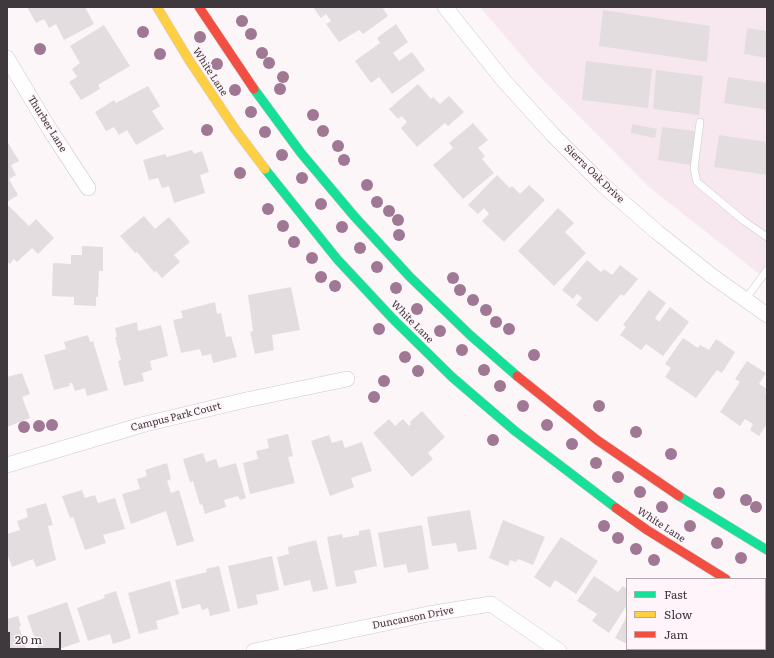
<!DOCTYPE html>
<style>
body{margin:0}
#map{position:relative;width:774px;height:658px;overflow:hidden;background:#fcf6f9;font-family:Literata,serif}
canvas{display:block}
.frame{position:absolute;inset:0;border:8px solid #3f383c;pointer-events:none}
.legend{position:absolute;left:626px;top:578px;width:140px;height:72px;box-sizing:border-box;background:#fef4f9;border:1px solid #b2a9ad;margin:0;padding:5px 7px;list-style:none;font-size:12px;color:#3f383c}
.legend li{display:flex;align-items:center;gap:8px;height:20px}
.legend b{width:20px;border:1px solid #b2a9ad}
.scale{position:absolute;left:8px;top:632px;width:53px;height:18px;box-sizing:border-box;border:2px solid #3f383c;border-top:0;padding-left:5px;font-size:12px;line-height:14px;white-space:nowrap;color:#3f383c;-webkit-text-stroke:3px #fef4f9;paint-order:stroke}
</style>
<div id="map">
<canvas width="774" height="658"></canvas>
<div class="frame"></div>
<ul class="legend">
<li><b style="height:5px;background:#16e098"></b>Fast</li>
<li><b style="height:5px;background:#ffcf43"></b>Slow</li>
<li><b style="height:5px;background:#f24e42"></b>Jam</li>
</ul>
<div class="scale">20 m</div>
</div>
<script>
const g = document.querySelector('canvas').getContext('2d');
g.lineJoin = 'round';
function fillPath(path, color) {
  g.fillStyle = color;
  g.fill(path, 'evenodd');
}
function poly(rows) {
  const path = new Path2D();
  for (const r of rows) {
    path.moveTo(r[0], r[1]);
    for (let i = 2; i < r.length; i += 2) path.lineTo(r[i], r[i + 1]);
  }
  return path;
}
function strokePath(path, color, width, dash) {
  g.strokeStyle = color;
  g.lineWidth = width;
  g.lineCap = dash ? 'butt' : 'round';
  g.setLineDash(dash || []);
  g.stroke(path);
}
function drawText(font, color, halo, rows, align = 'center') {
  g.font = font + ' Literata,serif';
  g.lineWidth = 3.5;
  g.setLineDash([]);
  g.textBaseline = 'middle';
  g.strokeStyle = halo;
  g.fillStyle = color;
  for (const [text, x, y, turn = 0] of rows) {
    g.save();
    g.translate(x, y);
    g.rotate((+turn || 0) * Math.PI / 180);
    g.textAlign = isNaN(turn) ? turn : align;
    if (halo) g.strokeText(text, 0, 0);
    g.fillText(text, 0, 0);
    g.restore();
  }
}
fillPath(poly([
 [480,7,767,7,767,280,649,187,539,76]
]), '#f7e8f0');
fillPath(poly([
 [27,7,85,7,94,24,64,40,56,24,49,28,44,19,36,23],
 [313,7,382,7,388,16,363,34,359,30,339,42,326,24,331,21,326,14,321,18],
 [603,10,710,26,707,62,599,46],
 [396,24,408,42,393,53,399,61,412,52,425,70,392,94,379,77,371,83,355,61,380,43,377,38],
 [104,25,130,66,98,85,100,89,81,100,69,82,77,77,72,69,80,63,70,46],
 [747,28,767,31,767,58,744,54],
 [586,61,652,69,648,108,582,100],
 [656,70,703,76,699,115,653,109],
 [728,77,767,83,767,110,724,103],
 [418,84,431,99,433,97,440,104,449,96,464,112,448,126,445,123,417,147,401,128,407,122,402,116,398,119,389,109],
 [148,86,160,106,152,111,164,129,136,145,127,130,119,135,114,127,106,131,95,112,114,100,116,103],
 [473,123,488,140,478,148,485,156,482,159,494,173,463,199,433,165,453,148,449,143],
 [632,124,657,129,655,138,631,133],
 [662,127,695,131,691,165,658,160],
 [719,135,767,142,767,175,714,167],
 [7,141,19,161,11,165,16,175,9,179,18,195,7,202],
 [192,150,194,154,202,151,209,172,200,175,205,193,174,203,169,186,162,188,158,178,149,180,143,160,165,154,167,157],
 [497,175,510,188,512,186,520,194,529,185,545,200,504,242,482,221,489,214,484,208,478,214,468,205],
 [9,206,29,226,36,219,54,238,38,254,32,248,17,262,14,259,10,264,7,262,7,207],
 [558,208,574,223,565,232,586,253,554,286,518,251],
 [144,216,155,229,169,217,190,242,174,255,180,262,162,278,156,271,154,272,137,252,135,253,120,236],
 [82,246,103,247,103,271,99,271,98,297,96,297,96,306,74,305,74,297,52,296,53,263,71,264,71,255,82,255],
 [587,260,601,272,604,269,612,275,620,265,638,279,624,296,621,294,597,322,576,305,582,298,577,294,573,299,562,290],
 [291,287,300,330,272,335,274,350,255,354,250,332,253,331,248,295],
 [649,290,666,303,655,318,659,322,670,307,689,322,663,356,646,344,641,350,620,335,626,327,623,325],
 [215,302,217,314,221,313,226,337,231,336,237,357,213,363,211,354,202,356,200,349,181,353,173,320,183,318,181,311],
 [137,322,138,331,161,325,168,356,150,361,152,370,142,373,144,381,124,386,118,361,121,360,115,337,117,337,115,328],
 [88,335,90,342,93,341,108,390,87,396,85,388,75,391,72,383,69,383,70,386,54,390,44,355,66,349,64,342],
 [683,338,698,348,700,345,709,350,716,339,735,352,722,373,717,370,696,398,665,377,671,368,665,364],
 [747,361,766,373,759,384,767,389,765,393,767,394,767,424,759,436,750,430,753,424,745,419,740,426,720,412,740,382,735,379],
 [22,373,30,394,22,397,30,418,7,427,7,377],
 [422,411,445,437,428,453,433,459,412,477,373,433,389,419,395,426,403,419,409,426,411,424,410,422],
 [288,434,293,456,288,457,295,483,250,494,243,463,258,459,256,451,269,448,267,439],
 [329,435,332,443,342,440,345,448,362,442,372,471,351,478,354,487,330,496,311,441],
 [203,453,206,462,216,459,219,468,236,463,246,498,240,500,238,496,224,500,226,507,205,514,202,504,200,505,193,481,190,482,183,459],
 [167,463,171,479,167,481,171,493,179,490,194,541,177,546,166,511,131,524,122,494,140,489,137,479,147,476,145,470],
 [82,490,85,498,95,495,98,503,115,498,125,529,103,535,106,543,85,550,73,517,70,518,62,496],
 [46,503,53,525,48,526,56,560,36,567,33,559,12,567,7,553,7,534,20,530,17,521,28,517,26,509],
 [470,510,477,549,458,552,456,543,432,546,427,517],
 [503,520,545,537,533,565,518,559,516,562,510,560,508,566,489,558],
 [422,525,429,569,408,573,406,564,384,568,378,533],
 [370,529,377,566,354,571,357,583,336,587,327,537,342,534,343,538,359,535,359,531],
 [561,537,598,561,576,594,555,580,550,588,534,577],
 [316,540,328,589,313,592,310,580,284,586,277,557,289,554,288,547],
 [272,556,279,590,256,595,258,604,238,609,228,566],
 [219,566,230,611,210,616,208,608,202,610,200,604,182,609,175,580,207,572,206,569],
 [594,576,618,592,623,586,627,589,627,605,609,633,592,621,597,614,577,601],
 [170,581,179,614,156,621,158,629,139,634,128,593],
 [116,591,131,638,113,644,110,634,88,641,77,608,105,598,104,595],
 [67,602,80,642,59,649,59,651,39,651,27,616],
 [18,616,21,626,19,627,27,651,7,651,7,619],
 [627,616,627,644,615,638],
 [666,649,710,649,714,651,665,651]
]), '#e3dde0');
const lane = poly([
 [700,122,694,169,697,182,744,221,767,237],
 [745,300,767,270]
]);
const street = poly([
 [445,7,505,82,553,135,603,185,657,232,712,276,767,315],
 [7,58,50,130,88,188],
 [7,465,145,424,246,400,347,379],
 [254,651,428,614,491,604,559,651]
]);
const fast = poly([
 [254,89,301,153,354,216,410,277,470,335,517,376],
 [265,169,337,259,393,319,452,377,515,431,616,508],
 [679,496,767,550],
 [765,601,767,602]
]);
const slow = poly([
 [157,7,189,60,235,129,265,169]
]);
const jam = poly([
 [199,7,254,89],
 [517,376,597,440,679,496],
 [616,508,647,530,726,579]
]);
strokePath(lane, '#cdc8cb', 8);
strokePath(street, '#cdc8cb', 16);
strokePath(fast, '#cdc8cb', 10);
strokePath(slow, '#cdc8cb', 10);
strokePath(jam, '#cdc8cb', 10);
strokePath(lane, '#fffefe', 7);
strokePath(street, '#fffefe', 15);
strokePath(fast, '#16e098', 9);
strokePath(slow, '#ffcf43', 9);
strokePath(jam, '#f24e42', 9);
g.fillStyle = '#a07893';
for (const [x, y] of [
 [242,21],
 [143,32],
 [251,34],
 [200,37],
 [40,49],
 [262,53],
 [160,54],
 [269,63],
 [217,64],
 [283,77],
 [280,89],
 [235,90],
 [251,112],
 [313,115],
 [207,130],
 [323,131],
 [265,132],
 [338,146],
 [282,155],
 [344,160],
 [240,173],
 [302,178],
 [367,185],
 [377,202],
 [321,204],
 [268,209],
 [389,211],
 [398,220],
 [283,226],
 [342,227],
 [399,235],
 [294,242],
 [360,248],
 [312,258],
 [377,267],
 [321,277],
 [453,278],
 [335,286],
 [396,288],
 [460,290],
 [473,300],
 [417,309],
 [486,310],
 [496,322],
 [379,329],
 [509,329],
 [440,331],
 [462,350],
 [534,355],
 [405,357],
 [484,370],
 [418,371],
 [384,381],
 [500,386],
 [374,397],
 [523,406],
 [599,406],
 [52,425],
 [547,425],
 [39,426],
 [24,427],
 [636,432],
 [493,440],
 [572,444],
 [671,454],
 [596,463],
 [618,477],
 [640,492],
 [719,493],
 [746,500],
 [662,507],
 [756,507],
 [604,526],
 [690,526],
 [618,538],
 [717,543],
 [636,549],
 [741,558],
 [654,560]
]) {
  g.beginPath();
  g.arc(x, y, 6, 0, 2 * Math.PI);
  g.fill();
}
drawText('10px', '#3f383c', '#fef4f9', [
 ["White Lane",210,72,57],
 ["Thurber Lane",47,124,58],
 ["Sierra Oak Drive",594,174,44],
 ["White Lane",412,322,45],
 ["Campus Park Court",176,417,-14],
 ["White Lane",661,525,33],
 ["Duncanson Drive",413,618,-11]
]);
</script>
